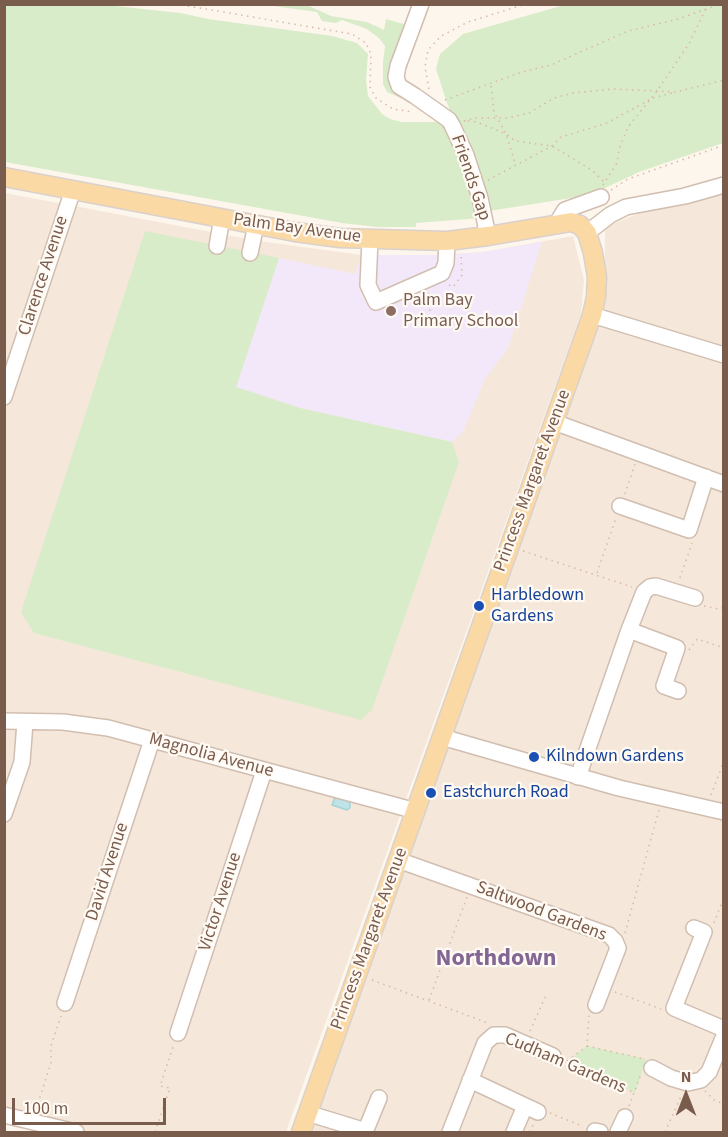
<!DOCTYPE html>
<style>
body{margin:0}
#map{position:relative;width:728px;height:1137px;overflow:hidden;background:#fdf6ec;font-family:"Source Sans 3",sans-serif}
canvas{display:block}
.frame{position:absolute;inset:0;border:6px solid #7a5c4d;pointer-events:none}
.north{position:absolute;left:656px;top:1065px;width:60px;height:60px;-webkit-text-stroke:4px #fffaf3;paint-order:stroke;rotate:0deg;font-size:16px;font-weight:700;line-height:24px;text-align:center;color:#7a5c4d}
.north::after{content:'';display:block;margin:auto;width:21px;height:27px;background:#7a5c4d;clip-path:polygon(50% 0,100% 100%,50% 72%,0 100%)}
.scale{position:absolute;left:12px;top:1098px;width:154px;height:27px;box-sizing:border-box;border:3px solid #7a5c4d;border-top:0;padding-left:8px;font-size:18px;line-height:21px;white-space:nowrap;color:#7a5c4d;-webkit-text-stroke:4px #fffaf3;paint-order:stroke}
</style>
<div id="map">
<canvas width="728" height="1137"></canvas>
<div class="frame"></div>
<div class="north">N</div>
<div class="scale">100 m</div>
</div>
<script>
const g = document.querySelector('canvas').getContext('2d');
g.lineJoin = 'round';
function fillPath(path, color) {
  g.fillStyle = color;
  g.fill(path, 'evenodd');
}
function poly(rows) {
  const path = new Path2D();
  for (const r of rows) {
    path.moveTo(r[0], r[1]);
    for (let i = 2; i < r.length; i += 2) path.lineTo(r[i], r[i + 1]);
  }
  return path;
}
function strokePath(path, color, width, dash) {
  g.strokeStyle = color;
  g.lineWidth = width;
  g.lineCap = dash ? 'butt' : 'round';
  g.setLineDash(dash || []);
  g.stroke(path);
}
function drawText(font, color, halo, rows, align = 'center') {
  g.font = font + ' "Source Sans 3",sans-serif';
  g.lineWidth = 4.5;
  g.setLineDash([]);
  g.textBaseline = 'middle';
  g.strokeStyle = halo;
  g.fillStyle = color;
  for (const [text, x, y, turn = 0] of rows) {
    g.save();
    g.translate(x, y);
    g.rotate((+turn || 0) * Math.PI / 180);
    g.textAlign = isNaN(turn) ? turn : align;
    if (halo) g.strokeText(text, 0, 0);
    g.fillText(text, 0, 0);
    g.restore();
  }
}
fillPath(poly([
 [723,180,723,1132,308,1132,605,273,605,227],
 [5,193,259,241,362,255,438,255,483,252,573,236,584,280,581,314,286,1132,89,1132,5,1112]
]), '#f5e8da');
fillPath(poly([
 [542,242,508,348,485,379,463,432,452,442,300,408,236,387,279,258,355,274,362,255,438,255,483,252]
]), '#f3e8fa');
fillPath(poly([
 [97,4,180,13,208,19,332,36,357,43,368,54,366,80,368,96,382,114,390,119,402,122,445,122,448,125,481,218,416,223,416,227,377,227,342,223,5,162,4,5],
 [266,5,307,5,331,16,367,22,384,30,386,19,407,25,393,69,414,100,409,102,387,92,383,84,383,62,385,46,380,39,367,29,342,20,336,23,322,21,317,12],
 [564,5,723,5,723,143,639,172,590,195,489,211,446,100,436,69,440,54,463,34],
 [145,231,279,258,236,387,300,408,452,442,459,462,372,710,361,720,34,633,21,612],
 [587,1046,646,1059,635,1093,566,1062]
]), '#d8ecc9');
const water = poly([
 [335,797,350,802,350,808,347,810,332,805,335,797]
]);
fillPath(water, '#bfe3e8');
strokePath(water, '#a5d3da', 1.5);
const minor = poly([
 [421,4,398,66,396,77,399,86,415,96,449,120,452,125,466,155,480,198,488,236],
 [557,223,565,210,601,197],
 [587,233,610,215,626,207,685,196,724,185],
 [370,240,368,285,376,302,442,273,446,263,447,241],
 [217,246,222,218],
 [250,253,256,225],
 [592,315,724,355],
 [4,397,73,190],
 [554,422,724,484],
 [620,506,689,530,706,477],
 [629,630,677,648,664,686,678,691],
 [4,721,63,722,108,728,416,811],
 [442,737,619,788,724,812],
 [578,777,629,630,644,592,650,587,656,586,695,598],
 [4,814,22,762,25,722],
 [398,860,609,935,615,941,618,948,596,1005],
 [694,928,704,932,674,1008,724,1029],
 [65,1003,152,740],
 [178,1033,264,771],
 [652,1068,671,1078,688,1083,701,1080,709,1072,724,1036],
 [470,1080,538,1112],
 [307,1113,366,1131],
 [4,1115,76,1132],
 [595,1131,600,1132],
 [365,1132,379,1098],
 [450,1132,485,1043,494,1035,505,1035,553,1056],
 [514,1132,525,1106],
 [618,1132,625,1117]
]);
const major = poly([
 [4,177,295,232,340,238,447,241,488,236,571,222,580,225,587,233,593,253,597,277,596,297,592,315,301,1132]
]);
strokePath(minor, '#d1beb0', 18);
strokePath(major, '#dad1cd', 21);
strokePath(poly([
 [176,4,352,34,366,43,371,54,370,87,376,98,393,109,413,112],
 [491,86,494,112,506,134,515,163],
 [429,89,425,67,428,50,441,36,468,22,526,4],
 [653,98,672,93],
 [445,100,522,72,551,65,628,31,678,19,721,4],
 [464,121,474,118,508,118,529,113,554,98,573,93,613,89,676,92,724,80],
 [468,121,477,122,506,134,515,141,552,146,593,171,605,183],
 [488,180,552,146,561,137,607,123,649,100],
 [603,185,617,163,619,149,628,127,657,91,690,42,708,4],
 [611,190,628,179,724,145],
 [449,285,453,287,462,275,461,255],
 [428,293,432,302,429,308,432,314],
 [625,494,635,464],
 [523,551,632,587],
 [597,573,616,518],
 [680,578,692,543],
 [704,606,724,610],
 [722,608,724,603],
 [689,650,697,639,724,648],
 [711,795,724,761],
 [714,923,724,897],
 [625,933,659,810],
 [372,980,488,1023],
 [615,992,661,1009],
 [429,1000,467,897],
 [530,1031,547,993],
 [587,1046,644,1059],
 [567,1061,587,1046,589,1015],
 [564,1062,635,1093],
 [705,1091,714,1100,724,1104],
 [629,1106,641,1074],
 [36,1109,51,1063,51,1046,61,1016],
 [550,1113,582,1126],
 [155,1132,170,1088,160,1086,174,1044],
 [530,1132,533,1125],
 [665,1132,682,1094]
]), '#d9b8a5', 1.5, [1.5, 4.5]);
strokePath(minor, '#fff', 15);
strokePath(major, '#fbd9a5', 18);
for (const [x, y, r, color] of [
 [391,311,6,"#8d6e63"],
 [479,606,6,"#1a4fb4"],
 [534,757,6,"#1a4fb4"],
 [431,793,6,"#1a4fb4"]
]) {
  const dot = new Path2D();
  dot.arc(x, y, r, 0, 2 * Math.PI);
  g.fillStyle = color;
  g.fill(dot);
  strokePath(dot, '#fffaf3', 2);
}
drawText('18px', '#7a5c4d', '#fffaf3', [
 ["Friends Gap",470,178,71],
 ["Palm Bay Avenue",297,229,8],
 ["Clarence Avenue",44,276,-72],
 ["Princess Margaret Avenue",533,481,-70],
 ["Magnolia Avenue",211,756,15],
 ["David Avenue",108,872,-72],
 ["Victor Avenue",221,902,-72],
 ["Saltwood Gardens",541,912,21],
 ["Princess Margaret Avenue",370,939,-70],
 ["Cudham Gardens",565,1064,23]
]);
drawText('18px', '#785e54', '#fffaf3', [
 ["Palm Bay",403,301],
 ["Primary School",403,322]
], 'left');
drawText('18px', '#164399', '#fffaf3', [
 ["Harbledown",491,596],
 ["Gardens",491,617],
 ["Kilndown Gardens",546,757],
 ["Eastchurch Road",443,793]
], 'left');
drawText('bold 24px', '#846695', '#fffaf3', [
 ["Northdown",496,960]
]);
</script>
